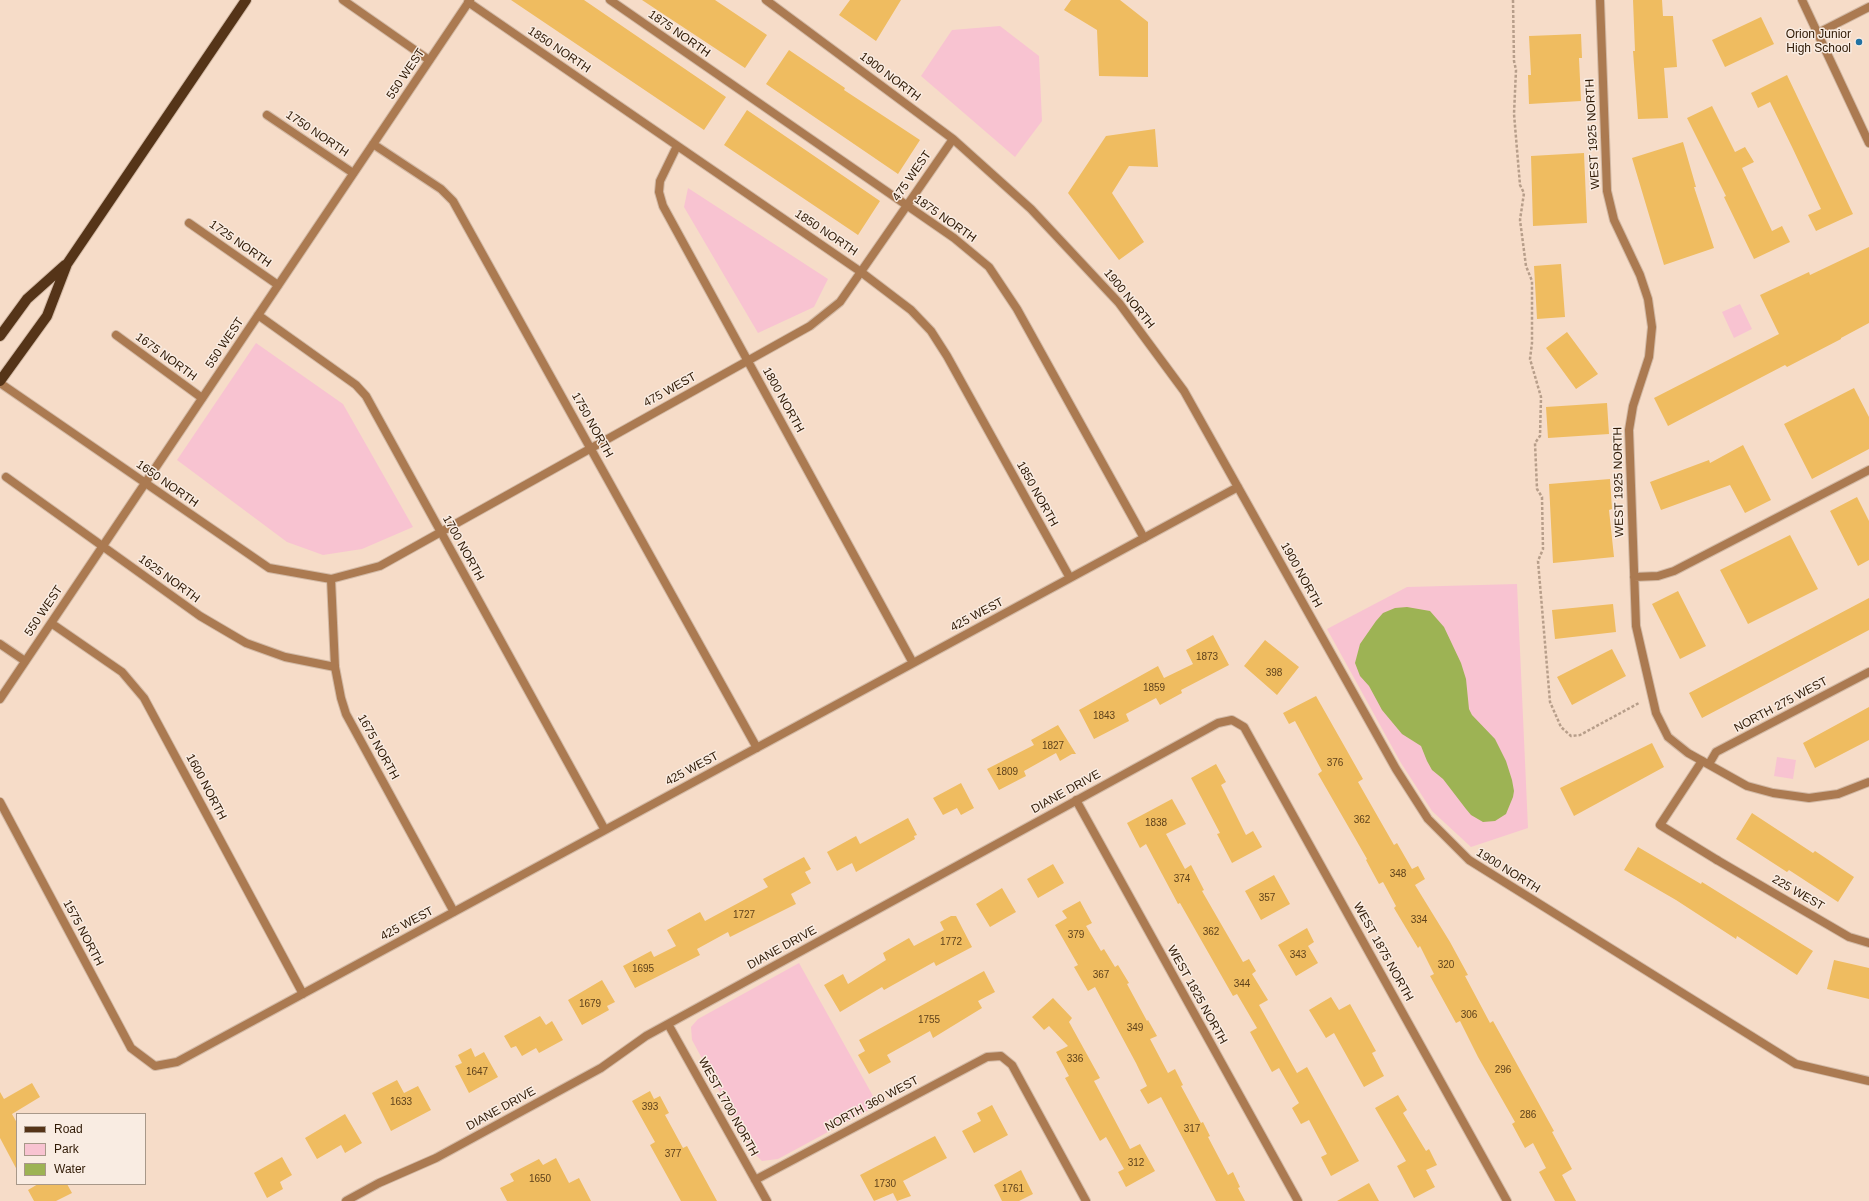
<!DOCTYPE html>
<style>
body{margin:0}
#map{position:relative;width:1869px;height:1201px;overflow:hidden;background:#f6dcc8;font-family:Helvetica,sans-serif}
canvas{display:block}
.legend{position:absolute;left:16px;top:1113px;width:130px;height:72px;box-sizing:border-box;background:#f9ece2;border:1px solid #a89889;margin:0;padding:5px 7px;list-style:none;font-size:12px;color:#2f1904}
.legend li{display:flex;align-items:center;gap:8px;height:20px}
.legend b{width:20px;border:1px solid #a89889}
</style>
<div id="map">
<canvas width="1869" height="1201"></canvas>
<ul class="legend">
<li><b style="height:5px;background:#553418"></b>Road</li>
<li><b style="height:11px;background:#f8c3d1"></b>Park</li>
<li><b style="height:11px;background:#9db354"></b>Water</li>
</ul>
</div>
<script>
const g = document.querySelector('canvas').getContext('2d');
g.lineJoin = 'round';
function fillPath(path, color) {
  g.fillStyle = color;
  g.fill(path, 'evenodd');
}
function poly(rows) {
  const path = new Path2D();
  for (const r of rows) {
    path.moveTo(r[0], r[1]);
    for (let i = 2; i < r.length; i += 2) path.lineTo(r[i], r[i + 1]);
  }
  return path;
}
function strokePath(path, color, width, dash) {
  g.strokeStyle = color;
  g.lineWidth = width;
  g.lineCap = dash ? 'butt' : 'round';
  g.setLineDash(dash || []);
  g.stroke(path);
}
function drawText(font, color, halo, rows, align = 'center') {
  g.font = font + ' Helvetica,sans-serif';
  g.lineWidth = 3;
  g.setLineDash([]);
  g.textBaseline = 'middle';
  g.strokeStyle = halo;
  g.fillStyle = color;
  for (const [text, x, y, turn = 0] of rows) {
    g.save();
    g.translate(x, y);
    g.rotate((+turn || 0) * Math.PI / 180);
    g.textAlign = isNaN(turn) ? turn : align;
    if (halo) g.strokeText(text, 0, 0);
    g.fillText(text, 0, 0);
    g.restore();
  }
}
fillPath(poly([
 [1000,26,1039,56,1042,121,1015,157,921,76,952,30],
 [688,188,828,279,814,307,758,333,684,207],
 [1740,304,1752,329,1734,338,1722,312],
 [256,343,343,404,413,527,362,549,323,555,287,542,177,460],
 [1517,584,1528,828,1471,847,1432,811,1401,763,1327,629,1407,587],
 [1777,757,1796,760,1793,779,1774,776],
 [799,963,878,1105,778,1159,762,1161,752,1151,692,1040,691,1027,698,1019]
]), '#f8c3d1');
fillPath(poly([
 [1407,607,1430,611,1444,627,1461,663,1466,679,1469,709,1472,715,1495,739,1506,761,1512,780,1514,791,1513,797,1506,814,1495,821,1483,822,1471,815,1466,809,1443,779,1432,770,1427,761,1421,746,1402,734,1382,710,1369,686,1360,676,1355,663,1360,644,1376,621,1383,613,1395,608]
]), '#9db354');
fillPath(poly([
 [511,0,584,0,726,97,704,130],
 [642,0,715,0,767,35,745,68],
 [850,0,901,0,876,41,839,15],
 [1071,0,1120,0,1148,22,1148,77,1099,76,1097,30,1064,10],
 [1633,0,1662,0,1663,16,1673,16,1677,67,1664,68,1668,118,1638,119,1633,51,1635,51],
 [1761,17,1774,44,1725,67,1712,40],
 [1581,34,1582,58,1579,58,1581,101,1529,104,1528,75,1531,75,1529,36],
 [789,50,845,88,844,90,920,140,898,174,766,84],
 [1787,75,1853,214,1816,231,1808,215,1821,209,1793,149,1770,102,1758,108,1751,93],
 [1712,106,1735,152,1745,147,1754,162,1742,168,1772,231,1782,226,1790,242,1754,259,1724,197,1726,196,1687,118],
 [747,110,880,201,858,235,724,145],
 [1155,129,1158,167,1129,166,1112,193,1144,242,1119,260,1068,193,1106,136],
 [1683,142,1696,187,1694,187,1714,248,1664,265,1632,158],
 [1584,153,1587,223,1533,226,1531,156],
 [1869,247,1869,323,1841,338,1841,339,1787,367,1785,365,1668,426,1654,398,1779,334,1760,295,1809,272,1810,275],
 [1561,264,1565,317,1537,319,1534,266],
 [1567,332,1598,374,1576,389,1546,348],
 [1854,388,1869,417,1869,449,1812,479,1784,424],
 [1607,403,1609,434,1548,438,1546,407],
 [1743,445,1771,500,1745,513,1730,485,1661,510,1650,482,1709,460,1710,463],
 [1610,479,1612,509,1609,510,1614,557,1553,563,1549,484],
 [1857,497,1869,521,1869,560,1858,566,1830,511],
 [1790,535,1818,589,1748,624,1720,570],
 [1678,591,1706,646,1680,659,1652,604],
 [1869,598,1869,630,1702,718,1689,693],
 [1613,604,1616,632,1555,639,1552,610],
 [1213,635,1229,665,1181,690,1182,693,1160,705,1156,698,1126,714,1129,721,1094,739,1079,710,1158,666,1164,678,1193,664,1186,650],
 [1265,640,1299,667,1277,695,1244,666],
 [1612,649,1626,676,1572,705,1557,677],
 [1316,696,1363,779,1358,782,1394,845,1397,843,1412,869,1418,866,1425,879,1415,885,1450,942,1468,975,1465,976,1490,1023,1493,1021,1554,1131,1552,1132,1572,1169,1562,1175,1576,1201,1555,1201,1539,1172,1546,1168,1533,1143,1525,1148,1512,1124,1515,1122,1478,1057,1460,1021,1456,1023,1430,976,1434,974,1420,946,1418,948,1394,908,1396,906,1383,882,1379,884,1366,860,1367,859,1318,774,1322,771,1295,721,1289,724,1283,713],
 [1869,707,1869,740,1815,768,1803,743],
 [1058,725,1076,754,1072,754,1060,761,1056,753,1024,771,1026,776,999,790,987,769,1034,745,1031,740],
 [1652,743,1664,767,1574,816,1560,788],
 [1216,764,1226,782,1221,785,1246,835,1253,831,1262,847,1232,863,1217,834,1220,833,1191,778],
 [961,783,974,808,961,815,957,808,943,815,933,798],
 [1172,799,1186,824,1166,834,1185,869,1191,865,1204,890,1202,891,1243,962,1249,959,1256,971,1252,974,1268,1000,1259,1005,1297,1073,1307,1067,1359,1161,1331,1176,1321,1157,1327,1154,1309,1120,1301,1124,1292,1108,1299,1103,1279,1068,1272,1072,1250,1032,1257,1028,1237,994,1233,996,1180,903,1178,904,1146,844,1140,848,1127,823],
 [1752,813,1813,853,1815,851,1854,877,1838,902,1789,870,1787,872,1736,839],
 [908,818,917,835,914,836,915,839,856,872,852,863,837,871,827,852,856,836,860,844],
 [1638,847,1701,884,1702,882,1813,951,1797,975,1737,936,1736,939,1676,900,1624,870],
 [804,857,811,869,805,872,811,883,791,894,796,904,730,937,728,932,697,949,700,955,635,988,623,966,651,951,654,957,676,946,667,930,700,912,705,921,768,887,763,879],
 [1053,864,1064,883,1038,898,1027,879],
 [1274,875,1290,904,1261,920,1245,891],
 [1002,888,1016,912,990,927,976,904],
 [1080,901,1092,923,1086,926,1101,951,1104,949,1115,967,1118,965,1129,983,1127,984,1147,1021,1148,1020,1157,1036,1150,1039,1168,1073,1175,1069,1183,1085,1181,1086,1201,1123,1203,1122,1210,1136,1208,1137,1228,1175,1233,1172,1240,1187,1238,1188,1245,1201,1216,1201,1161,1097,1148,1104,1140,1090,1147,1086,1136,1063,1095,987,1088,991,1074,967,1078,965,1055,925,1067,918,1062,911],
 [951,916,956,916,972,947,936,966,934,962,884,990,882,987,840,1012,824,985,843,974,848,984,886,960,883,953,909,938,914,946,944,930,940,922],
 [1307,928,1314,942,1308,946,1318,963,1296,976,1278,945],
 [1834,960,1869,968,1869,999,1827,989],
 [984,971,995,992,978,1001,982,1008,933,1038,930,1031,887,1055,891,1062,869,1074,858,1055,865,1051,859,1040],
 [602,980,615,1002,607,1006,609,1010,582,1025,568,1000],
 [1331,997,1339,1010,1350,1004,1376,1051,1372,1053,1384,1076,1364,1087,1334,1033,1326,1038,1309,1010],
 [1053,998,1072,1018,1069,1022,1100,1078,1094,1081,1130,1149,1140,1144,1155,1171,1126,1187,1118,1172,1124,1169,1106,1137,1100,1141,1065,1078,1069,1076,1056,1052,1068,1046,1049,1026,1044,1030,1032,1017],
 [540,1016,546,1025,552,1021,563,1040,539,1053,536,1048,522,1056,516,1046,511,1048,504,1036],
 [471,1048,475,1057,484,1052,498,1077,469,1093,455,1066,462,1063,458,1055],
 [397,1080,404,1093,418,1086,431,1110,391,1131,372,1093],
 [32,1083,40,1097,12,1114,17,1123,17,1170,0,1138,0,1092,4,1099],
 [650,1091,654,1099,660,1096,669,1113,665,1115,683,1148,687,1146,717,1201,681,1201,650,1145,655,1142,632,1101],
 [1398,1095,1407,1110,1403,1113,1426,1151,1429,1149,1437,1165,1426,1170,1435,1187,1414,1198,1397,1166,1406,1161,1375,1108],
 [992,1105,1008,1135,974,1153,962,1131,981,1121,977,1113],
 [345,1114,362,1143,345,1153,341,1145,317,1159,305,1138],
 [935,1136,947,1158,903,1181,911,1196,897,1201,893,1193,874,1201,860,1175],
 [282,1157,292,1175,280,1182,283,1189,267,1198,254,1173],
 [556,1158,569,1183,579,1178,591,1201,507,1201,500,1188,514,1181,510,1174,539,1159,543,1165],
 [1021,1170,1033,1194,1019,1201,1002,1201,994,1185],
 [1369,1183,1379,1201,1337,1201],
 [38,1184,67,1184,72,1193,56,1201,34,1201,28,1190]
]), '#efbc60');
const service = poly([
 [343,0,429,60],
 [610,0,954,238,989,267,1017,309,1144,538],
 [1818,33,1869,7],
 [267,115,353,173],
 [189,223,278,285],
 [116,335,202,398],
 [6,477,200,616,246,643,285,657,335,667],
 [0,644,25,661],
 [1702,761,1660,825,1717,860]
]);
const minor = poly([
 [766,0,953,139,1031,209,1119,303,1184,391,1396,769,1428,819,1469,860,1796,1064,1869,1081],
 [1600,0,1607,191,1614,220,1640,275,1648,299,1652,327,1649,357,1633,406,1629,430,1636,626,1656,713,1668,737,1688,753,1747,786,1773,793,1809,798,1838,794,1869,782],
 [468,2,861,272,911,310,931,331,947,356,1070,578],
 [373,144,441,189,453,201,757,748],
 [677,146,660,181,659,192,663,206,913,663],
 [258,315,356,385,366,396,605,830],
 [0,383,269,568,331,579,380,566,810,326,840,302,953,139],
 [1634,577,1658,576,1674,571,1869,470],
 [331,579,335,667,341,698,346,714,454,912],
 [51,623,122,672,144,698,303,994],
 [0,699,470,0],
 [1709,764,1716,752,1869,672],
 [1076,800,1298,1201],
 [0,802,131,1048,155,1066,177,1062,1238,487],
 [1717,860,1849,937,1869,943],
 [668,1024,767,1201],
 [755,1180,987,1057,1001,1056,1012,1065,1086,1201],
 [346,1201,379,1183,436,1158,601,1068,646,1036,1218,723,1232,720,1244,727,1507,1201]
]);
const tertiary = poly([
 [1802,0,1869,143]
]);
const primary = poly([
 [0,336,27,299,65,265],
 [0,381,47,316,67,264,246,0]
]);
strokePath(service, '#d2b9a5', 10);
strokePath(minor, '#d2b9a5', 10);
strokePath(tertiary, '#d2b9a5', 10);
strokePath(primary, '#d2b9a5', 12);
strokePath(poly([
 [1513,0,1514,61,1516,70,1514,114,1520,185,1524,193,1520,220,1526,266,1532,281,1532,343,1530,359,1541,397,1540,436,1535,443,1537,489,1542,497,1543,549,1538,561,1550,702,1561,727,1571,736,1580,735,1639,703]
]), '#b79e8a', 2.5, [3, 2]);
strokePath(service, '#ab7a51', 8);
strokePath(minor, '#ab7a51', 8);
strokePath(tertiary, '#ab7a51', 8);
strokePath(primary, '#553418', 10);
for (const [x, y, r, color] of [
 [1859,42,4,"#2172a3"]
]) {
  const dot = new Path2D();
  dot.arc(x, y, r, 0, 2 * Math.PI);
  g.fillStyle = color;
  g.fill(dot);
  strokePath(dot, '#f9ece2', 1.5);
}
drawText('10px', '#5f421b', null, [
 ["1873",1207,657],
 ["398",1274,673],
 ["1859",1154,688],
 ["1843",1104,716],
 ["1827",1053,746],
 ["376",1335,763],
 ["1809",1007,772],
 ["362",1362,820],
 ["1838",1156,823],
 ["348",1398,874],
 ["374",1182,879],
 ["357",1267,898],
 ["1727",744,915],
 ["334",1419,920],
 ["362",1211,932],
 ["379",1076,935],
 ["1772",951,942],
 ["343",1298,955],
 ["320",1446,965],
 ["1695",643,969],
 ["367",1101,975],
 ["344",1242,984],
 ["1679",590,1004],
 ["306",1469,1015],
 ["1755",929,1020],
 ["349",1135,1028],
 ["336",1075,1059],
 ["296",1503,1070],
 ["1647",477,1072],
 ["1633",401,1102],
 ["393",650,1107],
 ["286",1528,1115],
 ["317",1192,1129],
 ["377",673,1154],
 ["312",1136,1163],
 ["1650",540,1179],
 ["1730",885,1184],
 ["1761",1013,1189]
]);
drawText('12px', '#2f1904', '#f9ece2', [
 ["1875 NORTH",679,34,35],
 ["1850 NORTH",559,50,34],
 ["550 WEST",406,74,-56],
 ["1900 NORTH",890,77,37],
 ["1750 NORTH",317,134,34],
 ["WEST 1925 NORTH",1593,134,-93],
 ["475 WEST",912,176,-55],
 ["1875 NORTH",945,219,35],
 ["1850 NORTH",826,233,34],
 ["1725 NORTH",240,244,35],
 ["1900 NORTH",1129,299,51],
 ["550 WEST",225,343,-56],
 ["1675 NORTH",166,357,36],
 ["475 WEST",670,390,-29],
 ["1800 NORTH",783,400,61],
 ["1750 NORTH",592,425,61],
 ["WEST 1925 NORTH",1619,482,-91],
 ["1650 NORTH",167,484,35],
 ["1850 NORTH",1037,494,61],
 ["1700 NORTH",463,548,61],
 ["1900 NORTH",1301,575,61],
 ["1625 NORTH",169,579,36],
 ["550 WEST",44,611,-56],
 ["425 WEST",977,615,-28],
 ["NORTH 275 WEST",1781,705,-28],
 ["1675 NORTH",378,747,61],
 ["425 WEST",692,769,-28],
 ["1600 NORTH",206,787,62],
 ["DIANE DRIVE",1066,792,-29],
 ["1900 NORTH",1508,871,32],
 ["225 WEST",1798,893,30],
 ["425 WEST",407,924,-28],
 ["1575 NORTH",83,933,62],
 ["DIANE DRIVE",782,948,-29],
 ["WEST 1875 NORTH",1383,952,61],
 ["WEST 1825 NORTH",1197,995,61],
 ["NORTH 360 WEST",872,1104,-28],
 ["WEST 1700 NORTH",728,1107,61],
 ["DIANE DRIVE",501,1109,-29]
]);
drawText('12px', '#2f1904', '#f9ece2', [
 ["Orion Junior",1851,35],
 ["High School",1851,49]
], 'right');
</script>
